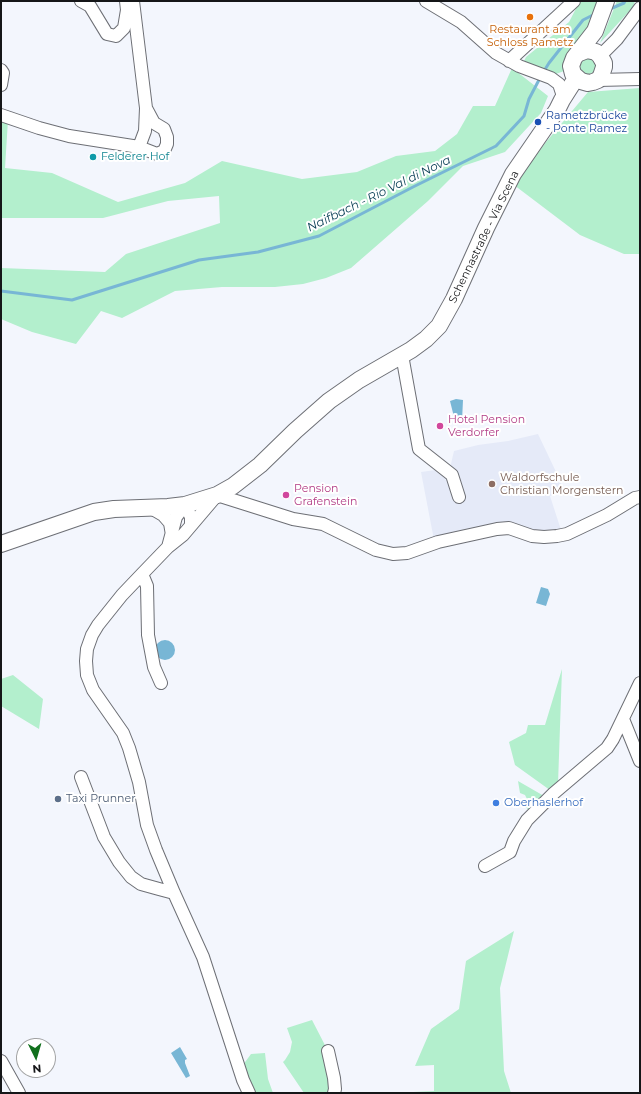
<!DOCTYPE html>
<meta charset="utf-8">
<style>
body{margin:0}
#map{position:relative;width:641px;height:1094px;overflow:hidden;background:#f3f6fd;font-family:Montserrat,sans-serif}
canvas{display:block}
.frame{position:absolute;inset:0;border:2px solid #151618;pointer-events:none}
.north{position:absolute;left:16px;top:1038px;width:40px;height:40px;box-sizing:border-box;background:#fff;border:1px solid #a1a2a3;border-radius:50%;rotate:175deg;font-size:11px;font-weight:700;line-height:16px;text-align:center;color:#151618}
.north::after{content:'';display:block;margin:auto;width:14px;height:18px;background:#11701d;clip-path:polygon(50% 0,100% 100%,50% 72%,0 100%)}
</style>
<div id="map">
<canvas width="641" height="1094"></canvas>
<div class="frame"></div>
<div class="north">N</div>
</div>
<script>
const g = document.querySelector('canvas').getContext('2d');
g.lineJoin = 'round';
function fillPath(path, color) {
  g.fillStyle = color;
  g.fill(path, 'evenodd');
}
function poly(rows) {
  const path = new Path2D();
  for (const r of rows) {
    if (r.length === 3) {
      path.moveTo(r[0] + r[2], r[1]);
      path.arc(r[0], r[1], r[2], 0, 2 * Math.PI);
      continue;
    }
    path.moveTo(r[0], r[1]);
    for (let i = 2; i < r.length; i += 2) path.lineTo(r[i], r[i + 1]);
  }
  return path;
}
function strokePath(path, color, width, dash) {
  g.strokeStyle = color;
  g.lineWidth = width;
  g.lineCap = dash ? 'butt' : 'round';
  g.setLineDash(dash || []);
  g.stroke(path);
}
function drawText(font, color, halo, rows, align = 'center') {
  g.font = font + ' Montserrat,sans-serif';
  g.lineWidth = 4;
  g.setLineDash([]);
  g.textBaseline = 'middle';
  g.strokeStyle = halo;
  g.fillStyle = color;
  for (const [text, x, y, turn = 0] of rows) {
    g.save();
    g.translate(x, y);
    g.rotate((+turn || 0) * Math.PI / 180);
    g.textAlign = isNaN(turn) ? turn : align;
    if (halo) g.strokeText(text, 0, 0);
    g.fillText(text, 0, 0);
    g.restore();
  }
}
fillPath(poly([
 [538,434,558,476,564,491,550,496,561,530,539,533,520,528,434,540,421,472,450,468,454,451,478,445,508,441]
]), '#e5eaf8');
fillPath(poly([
 [580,1,600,1,589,33,564,71,556,74,548,73,523,63,526,57,569,22],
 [617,1,635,1,633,7,600,43],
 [588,66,8],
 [512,68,548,96,541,113,505,152,463,166,428,201,351,268,326,278,303,284,275,287,222,287,175,291,122,318,101,311,76,344,32,332,1,319,1,268,105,272,126,254,220,223,219,196,168,201,103,218,1,218,1,117,8,120,5,168,52,173,118,202,185,183,222,161,302,179,357,172,396,156,435,151,457,134,473,106,495,106],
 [640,88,640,254,624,254,580,235,514,185,546,142,588,92],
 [562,669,558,784,554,793,515,765,509,742,526,733,528,725,545,725],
 [13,675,43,699,39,729,1,706,1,679],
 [518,781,544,796,529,810,523,805,527,799,525,795,520,793],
 [514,931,500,988,504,1071,511,1093,392,1093,434,1091,434,1065,415,1066,431,1029,459,1009,466,961],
 [312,1020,328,1051,334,1093,304,1093,283,1062,285,1060,290,1052,292,1042,287,1028],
 [265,1053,268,1079,273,1093,249,1093,240,1069,251,1054]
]), '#b3efcd');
fillPath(poly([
 [456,399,463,400,462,421,457,422,456,417,454,417,450,401],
 [541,587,548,589,550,594,546,606,536,603],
 [165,650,10],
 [180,1047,187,1059,185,1060,185,1063,190,1076,186,1078,171,1053]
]), '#78b6d5');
strokePath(poly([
 [610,9,624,3,625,1],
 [544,71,549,63,583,20,595,14],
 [1,291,72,300,199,260,258,252,319,236,413,187,496,146,524,116,529,99,541,76]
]), '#78b6d5', 3);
const minor = poly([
 [81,1,90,6,107,34,116,36,124,28,127,10,126,1],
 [133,1,146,108,145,131,139,147],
 [426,1,461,22,496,53,519,66,551,78,559,84,562,93,562,100],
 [600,56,617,39,640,8],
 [509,61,574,1],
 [1,70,3,73,1,85],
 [598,80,640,79],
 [1,115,39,128,69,136,139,147,157,154,164,151,167,144,167,137,164,129,154,123,146,108],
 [402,355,419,449,452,475,459,497],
 [151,508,163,515,170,523,172,535],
 [168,547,176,517,185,505,191,517,191,524],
 [142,574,147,586,148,635,154,667,161,683],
 [623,719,640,761],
 [81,777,104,837,119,862,131,877,141,884,159,889,174,893],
 [485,866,510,852,514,841,527,820,554,793,607,748,613,739,640,683],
 [328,1051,334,1078,335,1089,334,1093],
 [1,1061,19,1093],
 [249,1093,243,1080,203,957,174,893,156,850,147,825,139,782,129,748,123,733,93,690,87,675,86,661,87,649,92,635,98,625,122,595,142,574,168,547,183,535,217,495,293,519,323,524,376,550,393,554,407,553,438,542,497,529,509,528,532,536,544,537,557,536,567,534,607,515,635,498,640,497]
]);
const major = poly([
 [577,54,587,50,596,52,600,56,604,63,604,67,601,76,598,80,593,82,588,83,581,81,573,74,571,66,574,58,595,31,606,1],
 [1,544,94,512,114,509,168,507,185,505,217,495,233,486,260,465,295,431,329,401,359,380,411,350,426,339,439,326,454,299,486,228,513,174,557,110,562,100,576,78]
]);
strokePath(minor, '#6d6f75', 14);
strokePath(major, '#6d6f75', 18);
strokePath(minor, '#fff', 12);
strokePath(major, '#fff', 16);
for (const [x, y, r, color] of [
 [530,17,4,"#e8710a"],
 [538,122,4,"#1a4fb4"],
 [93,157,4,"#0f9aa8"],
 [440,426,4,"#d1479c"],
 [492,484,4,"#8d6e63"],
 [286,495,4,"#d1479c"],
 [58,799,4,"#5c6f8a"],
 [496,803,4,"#3f7fe0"]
]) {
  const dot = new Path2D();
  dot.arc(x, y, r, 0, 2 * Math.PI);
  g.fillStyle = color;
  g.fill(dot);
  strokePath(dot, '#fff', 1.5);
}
drawText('11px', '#c56008', '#fff', [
 ["Restaurant am",530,30],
 ["Schloss Rametz",530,43]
]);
drawText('11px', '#164399', '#fff', [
 ["Rametzbrücke",546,116],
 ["- Ponte Ramez",546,129]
], 'left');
drawText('11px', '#0d838f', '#fff', [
 ["Felderer Hof",101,157]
], 'left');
drawText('11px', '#151618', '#fff', [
 ["Schennastraße - Via Scena",484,237,-64]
]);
drawText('11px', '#b23c85', '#fff', [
 ["Hotel Pension",448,420],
 ["Verdorfer",448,433],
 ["Pension",294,489],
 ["Grafenstein",294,502]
], 'left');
drawText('11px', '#785e54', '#fff', [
 ["Waldorfschule",500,478],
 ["Christian Morgenstern",500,491]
], 'left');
drawText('11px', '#4e5e75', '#fff', [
 ["Taxi Prunner",66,799]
], 'left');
drawText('11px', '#366cbe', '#fff', [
 ["Oberhaslerhof",504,803]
], 'left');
drawText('italic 12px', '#0f4359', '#fff', [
 ["Naifbach - Rio Val di Nova",379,194,-26]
]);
</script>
